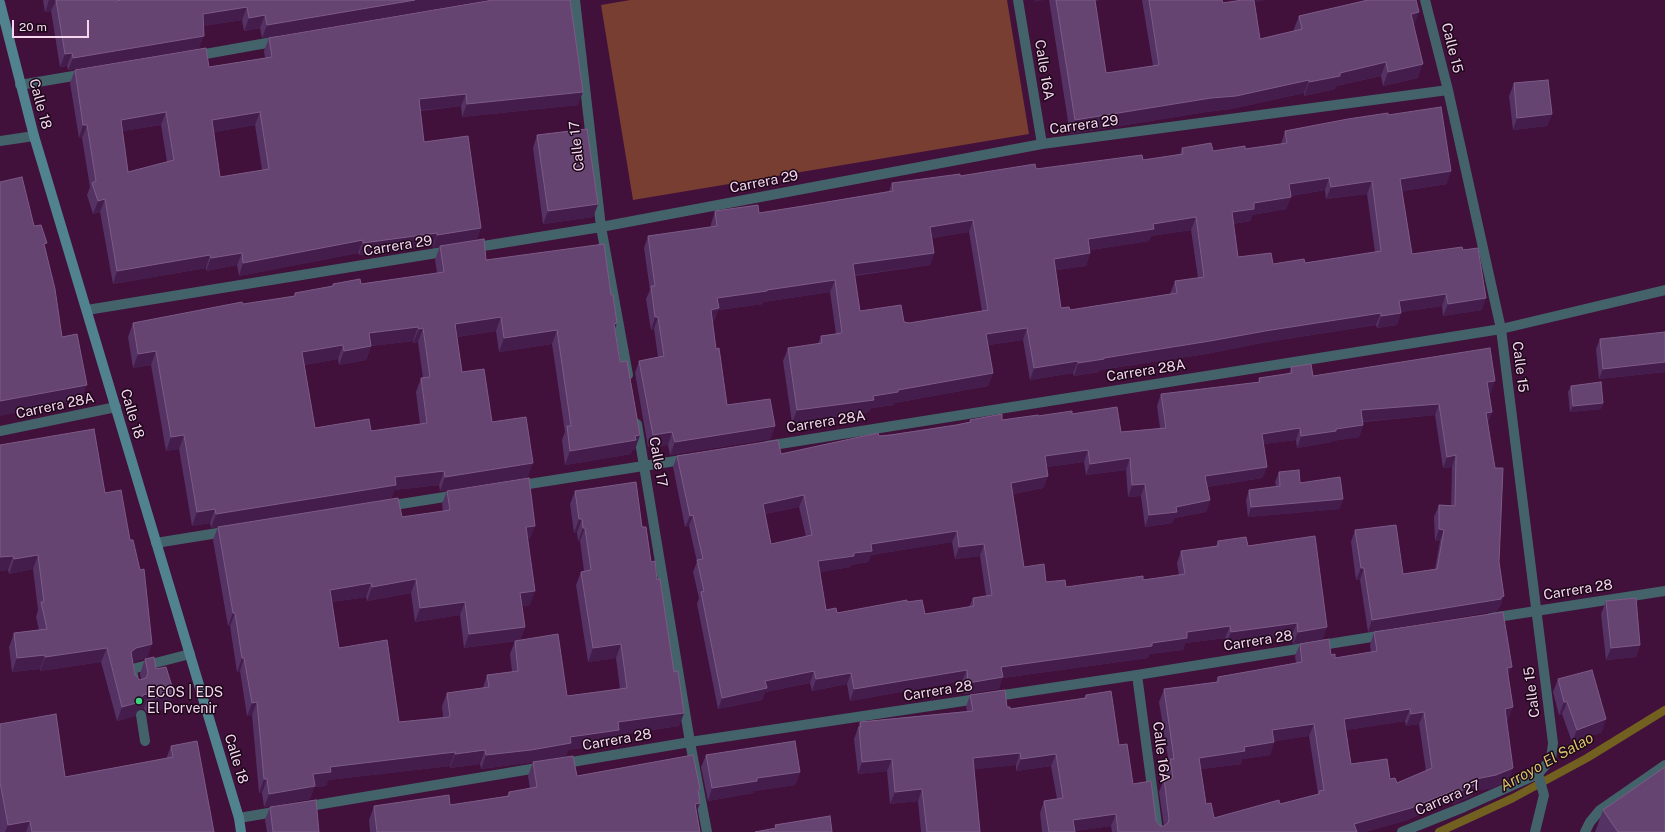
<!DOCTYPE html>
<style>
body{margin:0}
#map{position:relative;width:1665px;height:832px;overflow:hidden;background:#41103b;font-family:"Public Sans",sans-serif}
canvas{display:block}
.scale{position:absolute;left:12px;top:20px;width:77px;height:18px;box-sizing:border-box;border:2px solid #f5d6ee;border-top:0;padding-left:5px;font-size:12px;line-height:14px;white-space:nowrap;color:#f5d6ee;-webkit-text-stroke:3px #1c0819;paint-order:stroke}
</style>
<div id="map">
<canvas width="1665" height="832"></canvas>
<div class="scale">20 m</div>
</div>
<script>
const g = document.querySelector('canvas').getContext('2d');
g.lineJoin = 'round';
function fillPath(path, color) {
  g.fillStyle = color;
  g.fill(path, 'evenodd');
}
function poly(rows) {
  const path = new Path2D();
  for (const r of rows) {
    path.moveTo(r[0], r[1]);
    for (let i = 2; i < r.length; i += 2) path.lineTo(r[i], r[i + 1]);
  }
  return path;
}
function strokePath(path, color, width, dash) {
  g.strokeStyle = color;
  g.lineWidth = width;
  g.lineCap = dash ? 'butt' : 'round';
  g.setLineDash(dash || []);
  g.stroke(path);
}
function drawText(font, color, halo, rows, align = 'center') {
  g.font = font + ' "Public Sans",sans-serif';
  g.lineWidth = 3;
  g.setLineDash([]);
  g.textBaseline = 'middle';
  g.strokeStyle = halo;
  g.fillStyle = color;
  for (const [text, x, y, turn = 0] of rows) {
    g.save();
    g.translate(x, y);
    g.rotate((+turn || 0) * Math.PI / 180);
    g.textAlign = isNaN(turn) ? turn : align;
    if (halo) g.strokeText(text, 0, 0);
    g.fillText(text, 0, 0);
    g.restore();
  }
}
fillPath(poly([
 [630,0,1007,0,1029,134,633,200,601,5]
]), '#773e31');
strokePath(poly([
 [1439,832,1513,798,1587,758,1665,710]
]), '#726020', 8);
strokePath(poly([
 [1501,329,1665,290],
 [134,681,132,669,190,654],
 [141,715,145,741],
 [1585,832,1590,822,1600,810,1665,765]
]), '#43626a', 10);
strokePath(poly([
 [575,0,601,227,628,375],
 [1018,0,1042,144],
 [194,56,278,41],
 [20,85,85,74],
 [471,248,601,227,1042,144,1448,90],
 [87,310,449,251],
 [637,424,690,742,707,832],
 [0,431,116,407],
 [767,446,1501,329],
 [516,486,688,459],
 [388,506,457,495],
 [156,543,230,531],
 [1491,618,1665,591],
 [1137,675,1158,832],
 [560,764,690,742,1137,675,1384,635],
 [304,807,543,767],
 [239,818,280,811],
 [1402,832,1464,807,1538,774,1551,759,1553,743,1501,329,1448,90,1425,0],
 [1535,832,1544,795,1538,774]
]), '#43626a', 10);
strokePath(poly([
 [0,141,34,136]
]), '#43626a', 10);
strokePath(poly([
 [0,3,34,136,239,818,241,832]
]), '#50838e', 10);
fillPath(poly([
 [43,0,114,0,114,1,123,0,486,0,262,38,260,28,244,31,242,20,203,26,199,48,68,70,67,66,60,67,51,11,45,12],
 [1049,0,1100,0,1095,1,1106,73,1153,66,1142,0,1222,0,1223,3,1260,39,1294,31,1294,29,1299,16,1367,0,1416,0,1414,26,1418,78,1383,86,1381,76,1336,86,1335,89,1304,96,1304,93,1231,109,1206,112,1070,134],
 [269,38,578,105,462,117,461,106,420,111,424,142,486,260,615,329,620,362,640,435,635,449,632,450,631,454,565,465,562,440,565,432,552,344,499,352,496,331,457,337,462,372,492,422,528,477,440,491,439,485,394,490,391,499,211,528,210,523,192,526,179,449,166,451,151,365,133,368,128,337,133,323,294,296,295,293,332,287,333,284,361,284,437,273,435,260,440,246,433,248,433,246,359,255,358,253,239,276,237,265,206,271,206,268,113,284,100,212,93,214,87,195,90,187,82,138,79,138,70,83,75,70,209,67,265,58,264,51],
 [161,125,167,162,128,172,122,131],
 [255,125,262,170,220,177,214,132],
 [413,341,413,343,418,342,423,378,421,378,416,392,420,424,371,431,315,428,304,365,338,359,339,365,366,360,371,346],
 [1514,83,1552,114,1547,126,1513,130,1509,96],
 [1388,115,1447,184,1402,191,1412,254,1482,310,1443,316,1442,306,1401,312,1397,325,1377,328,1376,325,1261,343,1206,354,1100,370,1099,372,1074,376,1073,373,1030,380,1023,340,988,345,993,373,988,386,894,403,894,405,871,408,869,412,792,423,783,361,788,348,818,344,821,336,836,334,830,292,763,302,763,304,718,310,714,321,712,321,716,349,727,405,771,439,670,455,668,445,648,447,635,373,639,361,658,357,654,329,651,330,646,299,650,290,644,248,648,236,711,227,711,224,715,211,759,213,803,206,889,191,892,183,1036,169,1143,160,1180,154,1182,148,1213,151,1245,149,1281,144,1285,131],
 [1325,190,1326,199,1367,194,1375,252,1305,263,1273,264,1238,257,1233,224,1250,221,1252,215,1286,209,1291,197,1291,196],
 [1191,230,1198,278,1175,281,1170,294,1070,310,1061,308,1056,270,1086,266,1090,253,1090,250,1149,241,1151,236],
 [969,232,982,311,909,323,860,311,854,276,930,265,934,253,932,238],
 [537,135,598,204,593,217,543,224,533,148],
 [1665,332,1665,372,1599,379,1596,349,1600,339],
 [1291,367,1313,376,1491,392,1489,393,1492,412,1488,422,1499,562,1504,596,1499,608,1498,608,1497,611,1368,632,1360,580,1356,580,1351,542,1355,530,1403,574,1435,569,1440,541,1435,541,1434,517,1439,505,1451,505,1452,467,1443,468,1435,415,1363,422,1363,425,1359,437,1332,441,1332,442,1297,448,1296,440,1263,444,1267,467,1262,478,1207,487,1210,500,1206,512,1174,518,1172,523,1145,527,1141,496,1128,497,1126,470,1086,475,1084,462,1046,467,1048,476,1043,488,1013,494,1024,567,1046,582,1066,587,1143,580,1179,575,1177,563,1181,551,1216,546,1218,541,1248,546,1323,639,1293,644,1292,635,1226,644,1225,638,1185,643,1183,650,1149,654,1148,658,1002,678,999,689,964,694,962,681,850,701,847,684,812,691,810,683,765,692,762,700,718,709,697,604,699,598,693,572,697,562,689,526,685,527,673,467,677,456,781,454,879,436,956,425,969,422,970,420,1002,420,1038,416,1072,414,1121,432,1160,428,1157,406,1161,394,1258,382,1259,378,1289,374],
 [799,507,806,537,771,544,765,514],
 [952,542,955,559,980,556,986,596,973,598,969,607,925,614,907,602,837,613,826,610,820,572,850,567,851,565,868,562,871,555],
 [1571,386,1603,403,1601,409,1570,412,1568,392],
 [0,445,105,493,147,658,133,662,135,675,140,680,141,680,140,674,145,659,156,669,169,707,147,713,144,709,140,709,137,711,135,716,117,721,101,662,40,671,40,669,12,672,9,647,14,633,39,630,36,617,38,610,33,569,9,574,8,570,0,571],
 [1279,472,1300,483,1343,499,1339,509,1248,517,1246,500,1249,490,1276,486,1275,482],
 [447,491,530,539,528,539,530,605,522,606,525,627,520,640,567,696,620,689,616,658,588,662,576,585,581,572,584,571,580,541,578,541,577,533,574,533,570,504,575,491,642,527,651,562,657,580,674,672,684,713,679,726,617,735,614,743,568,750,566,756,526,763,481,769,480,764,450,768,450,766,328,780,326,786,314,787,310,799,264,807,262,793,259,793,252,715,247,716,240,671,237,672,230,626,228,626,213,540,218,527,402,517,443,511,442,504],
 [411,593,415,622,460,615,464,648,515,641,510,654,512,672,487,675,483,688,447,693,442,706,443,717,399,722,339,648,332,602,366,597,367,601],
 [1606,601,1640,645,1636,657,1606,660,1601,614],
 [1374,632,1508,677,1508,720,1507,720,1509,780,1492,788,1475,791,1472,796,1453,804,1453,801,1407,820,1365,832,1112,832,1111,826,1075,831,1075,832,1042,832,1040,813,1044,801,1057,799,1051,766,1016,771,1016,765,974,769,980,832,921,832,918,801,890,804,887,771,858,774,854,739,860,722,967,711,966,707,970,695,1007,707,1010,709,1084,698,1086,695,1119,745,1133,784,1156,821,1160,826,1164,826,1159,792,1164,779,1167,779,1166,772,1169,764,1159,702,1164,689,1216,682,1218,677,1296,663,1295,656,1300,644,1331,655,1335,658,1371,652,1370,645],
 [1405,721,1406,726,1419,724,1426,771,1397,783,1390,779,1351,764,1346,730],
 [1309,736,1318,793,1318,794,1280,804,1214,818,1206,804,1201,769,1241,764,1242,759,1270,755,1274,742,1274,741],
 [1558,679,1602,732,1572,742,1562,714,1559,715,1553,692],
 [0,724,65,777,166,759,171,746,214,832,0,832],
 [706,755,800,772,795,785,754,791,753,793,708,801,701,767],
 [533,762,577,776,700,789,698,794,697,812,700,832,370,832,369,820,374,806,450,805,507,796,509,792,530,789,528,776],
 [270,807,319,832,267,832,265,820],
 [1603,810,1665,832,1595,832]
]), '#543263');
fillPath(poly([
 [49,0,56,0,51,11,45,12],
 [415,0,486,0,262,38,267,25],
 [1035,0,1045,0,1034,2],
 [1256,0,1267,0,1255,2],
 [247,7,242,20,198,27,203,14],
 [1419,12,1414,26,1406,27,1411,14],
 [265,15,260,28,244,31,249,18],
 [204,36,199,48,68,70,73,58],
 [72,53,67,66,60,67,65,54],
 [1386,62,1381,76,1336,86,1335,89,1304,96,1309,82,1340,73],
 [1423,64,1418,78,1383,86,1388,72],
 [1309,80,1304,93,1231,109,1206,112,1070,134,1075,120],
 [583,92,578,105,462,117,467,104],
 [466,94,461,106,414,111,419,99],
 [166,112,161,125,116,132,121,120],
 [260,112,255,125,207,133,212,120],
 [1552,114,1547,126,1513,130,1517,118],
 [83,125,87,125,82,138,79,138],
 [1451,171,1447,184,1395,192,1400,179],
 [1329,178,1325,190,1284,197,1289,184],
 [1372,181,1367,194,1326,199,1331,187],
 [1291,197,1286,209,1252,215,1250,221,1227,225,1232,212,1254,203],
 [105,199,100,212,93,214,98,201],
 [598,204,593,217,543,224,548,211],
 [1196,217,1191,230,1151,236,1149,241,1084,251,1088,239,1153,224],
 [973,220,969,232,926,239,930,227],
 [481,228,477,241,433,248,437,235],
 [437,233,433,246,359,255,363,243],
 [363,240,358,253,239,276,243,263],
 [242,253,237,265,206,271,211,258],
 [934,253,930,265,848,276,853,264],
 [1090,253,1086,266,1050,271,1054,259],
 [210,255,206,268,113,284,117,271],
 [835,280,830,292,763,302,763,304,718,310,714,321,706,322,711,310,717,298,767,290],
 [1446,294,1442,306,1395,313,1399,301],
 [1486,298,1482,310,1443,316,1448,304],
 [1381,313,1376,325,1261,343,1206,354,1100,370,1099,372,1074,376,1078,363,1104,358,1265,331],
 [1401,313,1397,325,1377,328,1381,316],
 [501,317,496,331,450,338,455,324],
 [655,317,658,317,654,329,651,330],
 [617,323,612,337,614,324],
 [418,327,413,341,371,346,366,360,339,365,344,351,369,333],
 [423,328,418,342,413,343,419,329],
 [1027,328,1023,340,982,346,986,334],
 [557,330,552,344,499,352,504,338],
 [343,345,338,359,297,366,302,352],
 [156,351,151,365,133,368,138,354],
 [1078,361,1073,373,1030,380,1034,368],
 [1665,362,1665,372,1599,379,1603,369],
 [993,373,988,386,894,403,894,405,871,408,869,412,792,423,797,410,873,396,898,390],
 [1495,381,1491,392,1483,393,1487,382],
 [87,385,81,400,0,416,0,401],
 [1603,403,1601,409,1570,412,1573,406],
 [1439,404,1435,415,1357,422,1361,410],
 [1492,412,1487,424,1486,413],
 [1363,425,1359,437,1332,441,1332,442,1297,448,1301,436,1336,429],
 [775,426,771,439,670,455,675,442],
 [1300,428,1296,440,1257,445,1262,434],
 [672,432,668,445,648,447,653,435],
 [184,435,179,449,166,451,171,437],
 [640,435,635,449,632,450,631,454,565,465,570,451],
 [1088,450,1084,462,1040,468,1045,456],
 [1456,455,1452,467,1443,468,1447,457],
 [1130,458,1126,470,1086,475,1090,464],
 [533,463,528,477,440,491,445,477],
 [1267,467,1262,478,1201,488,1205,476],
 [444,471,439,485,394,490,391,499,211,528,216,514,395,477],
 [1048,476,1043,488,1007,495,1011,483],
 [1145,484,1141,496,1128,497,1132,485],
 [804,495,799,507,759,515,763,504],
 [1343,499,1339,509,1248,517,1251,507],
 [1210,500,1206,512,1174,518,1172,523,1145,527,1149,515,1176,507],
 [215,509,210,523,192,526,197,512],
 [693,515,689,526,685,527,690,516],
 [579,519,582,519,577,533,574,533],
 [535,526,530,539,521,540,526,527],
 [583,528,585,528,580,541,578,541],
 [1439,529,1444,530,1440,541,1435,541],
 [957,531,952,542,871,555,868,562,851,565,850,567,814,573,818,561,854,553,871,544],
 [984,544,980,556,955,559,959,547],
 [38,555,33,569,9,574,14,559],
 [13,556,8,570,0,571,0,557],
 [1361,568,1364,568,1360,580,1356,580],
 [416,579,411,593,367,601,372,587],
 [371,583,366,597,325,603,330,590],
 [535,591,530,605,515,607,520,593],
 [1504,596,1499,608,1498,608,1497,611,1368,632,1372,620],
 [465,602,460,615,415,622,420,608],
 [233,613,235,613,230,626,228,626],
 [1297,623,1292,635,1226,644,1231,632],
 [1230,626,1225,638,1185,643,1183,650,1149,654,1148,658,1002,678,999,689,964,694,968,683,1001,667,1152,643,1187,632],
 [525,627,520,640,464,648,469,634],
 [1327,627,1323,639,1293,644,1298,632],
 [152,644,147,658,130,663,131,652,136,648],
 [621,644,616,658,588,662,593,648],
 [1640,645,1636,657,1606,660,1611,648],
 [107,648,101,662,40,671,45,657],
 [45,655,40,669,12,672,17,658],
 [242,658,244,658,240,671,237,672],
 [1512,667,1507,679,1507,668],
 [967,670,962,681,850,701,854,689],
 [814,671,810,683,765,692,762,700,718,709,722,698,765,681],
 [851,673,847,684,812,691,816,679],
 [174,693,169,707,147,713,152,699],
 [145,694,149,695,144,709,140,709,137,711,135,716,117,721,122,707,140,698],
 [257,702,252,715,247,716,252,703],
 [1564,702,1567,702,1562,714,1559,715],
 [1513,707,1508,720,1501,721,1505,709],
 [1410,709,1405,721,1340,731,1344,719],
 [1424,712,1419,724,1406,726,1411,714],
 [684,713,679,726,617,735,614,743,568,750,566,756,526,763,481,769,486,755,570,737,618,722],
 [1606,719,1602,732,1572,742,1577,730],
 [1314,724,1309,736,1268,742,1272,730],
 [1274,742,1270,755,1242,759,1241,764,1195,770,1199,758,1244,747],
 [485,750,480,764,450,768,455,754],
 [455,752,450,766,328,780,326,786,314,787,310,799,264,807,269,794,330,767],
 [1020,753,1016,765,968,770,973,758],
 [1056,754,1051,766,1016,771,1021,759],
 [892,759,887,771,858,774,862,762],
 [1513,768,1509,780,1492,788,1475,791,1472,796,1453,804,1458,792,1476,779],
 [800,772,795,785,754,791,753,793,708,801,712,788,757,778],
 [264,779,267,779,262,793,259,793],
 [922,789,918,801,890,804,895,792],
 [1457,789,1453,801,1407,820,1365,832,1351,832,1354,824],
 [700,803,695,817,695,804],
 [1116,814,1111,826,1069,832,1073,820],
 [30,821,26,832,5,832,8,825]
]), '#451d4d');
const building = poly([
 [56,0,114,0,114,1,123,0,415,0,267,25,265,15,249,18,247,7,203,14,204,36,73,58,72,53,65,54,56,0],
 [493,0,570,0,583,92,467,104,466,94,419,99,424,142,468,136,481,228,437,235,437,233,363,243,363,240,243,263,242,253,211,258,210,255,117,271,105,199,98,201,92,183,96,181,87,125,83,125,75,70,206,48,209,67,272,57,269,38,493,0],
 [166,112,174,160,128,172,121,120,166,112],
 [260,112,269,169,220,177,212,120,260,112],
 [1056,0,1095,0,1106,73,1159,65,1149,0,1222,0,1223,3,1242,0,1254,0,1260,39,1302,29,1299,16,1368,0,1416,0,1419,12,1411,14,1423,64,1388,72,1386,62,1340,73,1340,76,1309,82,1309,80,1236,96,1211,98,1075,120,1056,0],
 [1548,80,1552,114,1517,118,1514,83,1548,80],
 [1441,107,1451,171,1400,179,1412,254,1462,247,1463,250,1478,248,1486,298,1448,304,1446,294,1399,301,1401,313,1381,316,1381,313,1265,331,1210,341,1104,358,1104,359,1078,363,1078,361,1034,368,1027,328,986,334,993,373,898,390,898,392,873,396,874,400,797,410,788,348,822,343,821,336,842,333,835,280,767,290,767,291,717,298,719,308,711,310,716,349,719,348,727,405,770,399,775,426,675,442,672,432,653,435,639,361,664,356,658,317,655,317,651,286,655,286,648,236,717,226,715,211,758,205,759,213,803,206,893,191,892,183,960,174,960,176,1035,164,1036,169,1142,155,1143,160,1183,154,1182,148,1211,143,1213,151,1245,146,1245,149,1287,143,1285,131,1348,119,1388,113,1388,115,1441,107],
 [1329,178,1331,187,1372,181,1381,251,1305,263,1304,259,1273,264,1271,253,1238,257,1232,212,1254,209,1254,203,1291,197,1289,184,1329,178],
 [1196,217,1204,277,1175,281,1177,293,1070,310,1069,307,1061,308,1054,259,1090,253,1088,239,1154,229,1153,224,1196,217],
 [973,220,988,310,909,323,904,322,901,305,860,311,853,264,934,253,930,227,973,220],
 [587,129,598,204,548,211,537,135,587,129],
 [22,177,34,226,41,225,47,243,44,244,55,289,62,337,77,334,87,385,0,401,0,182,22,177],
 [484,239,486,260,604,244,611,295,613,295,617,323,614,324,620,362,627,361,640,435,635,436,636,440,570,451,567,426,571,426,557,330,504,338,501,317,455,324,462,372,484,369,492,422,526,417,533,463,445,477,444,471,395,477,396,485,216,514,215,509,197,512,184,435,171,437,156,351,138,354,133,323,242,302,243,304,295,296,295,293,333,286,333,284,360,279,361,284,444,272,440,246,484,239],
 [418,327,419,329,423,328,430,377,421,378,427,423,371,431,369,419,315,428,302,352,343,345,344,351,371,346,369,333,418,327],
 [1665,332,1665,362,1603,369,1600,339,1665,332],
 [1490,348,1495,381,1487,382,1492,412,1486,413,1495,468,1503,468,1499,562,1504,596,1501,597,1501,599,1372,620,1364,568,1361,568,1355,530,1396,525,1403,574,1437,569,1444,530,1439,529,1439,505,1455,506,1456,455,1447,457,1439,404,1361,410,1363,425,1336,429,1336,431,1301,436,1300,428,1262,434,1267,467,1205,476,1210,500,1176,507,1177,512,1149,515,1145,484,1132,485,1130,458,1090,464,1088,450,1045,456,1048,476,1011,483,1024,567,1044,564,1046,582,1065,580,1066,587,1143,576,1143,580,1185,574,1181,551,1218,546,1218,541,1246,537,1248,546,1315,536,1327,627,1298,632,1297,623,1231,632,1230,626,1187,632,1187,638,1152,643,1152,646,1001,667,1003,677,968,683,967,670,854,689,851,673,816,679,814,671,765,681,767,688,722,698,701,592,704,591,697,560,703,559,693,515,690,516,677,456,778,440,781,454,878,433,879,436,891,435,956,425,971,422,970,420,1002,414,1002,420,1038,415,1038,416,1072,411,1072,414,1117,407,1121,432,1166,428,1161,394,1260,382,1259,378,1292,373,1291,367,1311,364,1313,376,1490,348],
 [804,495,812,535,771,544,763,504,804,495],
 [957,531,959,547,984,544,992,595,973,598,974,606,925,614,922,600,907,602,907,600,837,613,836,608,826,610,818,561,854,556,854,553,872,551,871,544,957,531],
 [1601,382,1603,403,1573,406,1571,386,1601,382],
 [94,429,105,493,121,490,130,540,133,540,140,570,144,569,152,644,136,648,131,652,135,675,140,680,146,678,148,673,145,659,154,657,156,669,166,667,174,693,152,699,149,695,145,694,140,698,140,702,122,707,107,648,45,657,45,655,17,658,14,633,47,629,41,602,44,602,38,555,14,559,13,556,0,557,0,445,94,429],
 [1299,470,1300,483,1340,477,1343,499,1251,507,1249,490,1280,486,1279,472,1299,470],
 [529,478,535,526,526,527,535,591,520,593,525,627,469,634,465,602,420,608,416,579,372,587,371,583,330,590,339,648,387,640,399,722,450,717,447,693,489,687,487,675,518,671,515,641,558,634,567,696,627,688,621,644,593,648,581,572,591,570,585,528,583,528,582,519,579,519,575,491,636,482,642,527,646,527,651,562,655,561,657,580,660,579,674,672,678,671,684,713,618,722,619,730,570,737,571,743,531,750,486,755,485,750,455,754,455,752,330,767,331,772,313,774,315,786,269,794,267,779,264,779,257,702,252,703,244,658,242,658,235,613,233,613,218,527,398,498,402,517,450,510,447,491,529,478],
 [1636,598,1640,645,1611,648,1606,601,1636,598],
 [1503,612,1512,667,1507,668,1513,707,1505,709,1513,768,1496,775,1476,779,1477,784,1458,792,1457,789,1411,808,1354,824,1357,832,1118,832,1116,814,1073,820,1075,832,1049,832,1044,801,1063,798,1056,754,1021,759,1020,753,973,758,980,832,927,832,922,789,895,792,892,759,862,762,859,727,861,727,860,722,973,711,970,695,1005,690,1007,707,1010,707,1010,709,1086,698,1086,695,1111,691,1119,745,1127,744,1133,784,1151,781,1156,821,1160,826,1164,826,1168,823,1169,819,1164,779,1173,778,1170,759,1174,759,1164,689,1218,682,1218,677,1302,662,1300,644,1329,639,1331,655,1335,654,1335,658,1377,651,1374,632,1503,612],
 [1410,709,1411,714,1424,712,1432,768,1397,783,1395,778,1390,779,1387,759,1351,764,1344,719,1410,709],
 [1314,724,1324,790,1319,791,1319,794,1280,804,1279,800,1214,818,1211,803,1206,804,1199,758,1245,751,1244,747,1274,742,1272,730,1314,724],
 [1592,670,1606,719,1577,730,1567,702,1564,702,1558,679,1592,670],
 [56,714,65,777,173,757,171,746,197,741,214,832,32,832,30,821,8,825,0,782,0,724,56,714],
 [795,741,800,772,757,778,757,781,712,788,706,755,795,741],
 [693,755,700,789,698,790,700,803,695,804,700,832,377,832,374,806,449,795,450,805,509,796,509,792,537,787,533,762,573,756,577,776,693,755],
 [1665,767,1665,832,1618,832,1603,810,1665,767],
 [316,800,319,832,273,832,270,807,316,800],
 [830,816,832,832,755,832,776,828,775,825,830,816]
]);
fillPath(building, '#654472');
strokePath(building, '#7c5b86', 1);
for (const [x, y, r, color] of [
 [139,701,4,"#3ad77f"]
]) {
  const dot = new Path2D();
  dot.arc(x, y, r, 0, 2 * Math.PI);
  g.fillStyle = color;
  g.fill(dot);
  strokePath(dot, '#1c0819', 1.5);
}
drawText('14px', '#f5d6ee', '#1c0819', [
 ["Calle 15",1452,48,76],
 ["Calle 16A",1044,70,81],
 ["Calle 18",40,104,75],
 ["Carrera 29",1084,125,-8],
 ["Calle 17",577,146,-96],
 ["Carrera 29",764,182,-11],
 ["Carrera 29",398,246,-9],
 ["Calle 15",1520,367,83],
 ["Carrera 28A",1146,371,-9],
 ["Carrera 28A",55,406,-12],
 ["Calle 18",132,414,73],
 ["Carrera 28A",826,422,-9],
 ["Calle 17",658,462,80],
 ["Carrera 28",1578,590,-9],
 ["Carrera 28",1258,641,-9],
 ["Carrera 28",938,691,-9],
 ["Calle 15",1532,692,-97],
 ["Carrera 28",617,740,-10],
 ["Calle 16A",1161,752,83],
 ["Calle 18",236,759,73],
 ["Carrera 27",1448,798,-23]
]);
drawText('14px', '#f5d6ee', '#1c0819', [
 ["ECOS | EDS",147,693],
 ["El Porvenir",147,709]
], 'left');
drawText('italic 15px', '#ddc368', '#1c0819', [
 ["Arroyo El Salao",1547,762,-29]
]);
</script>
